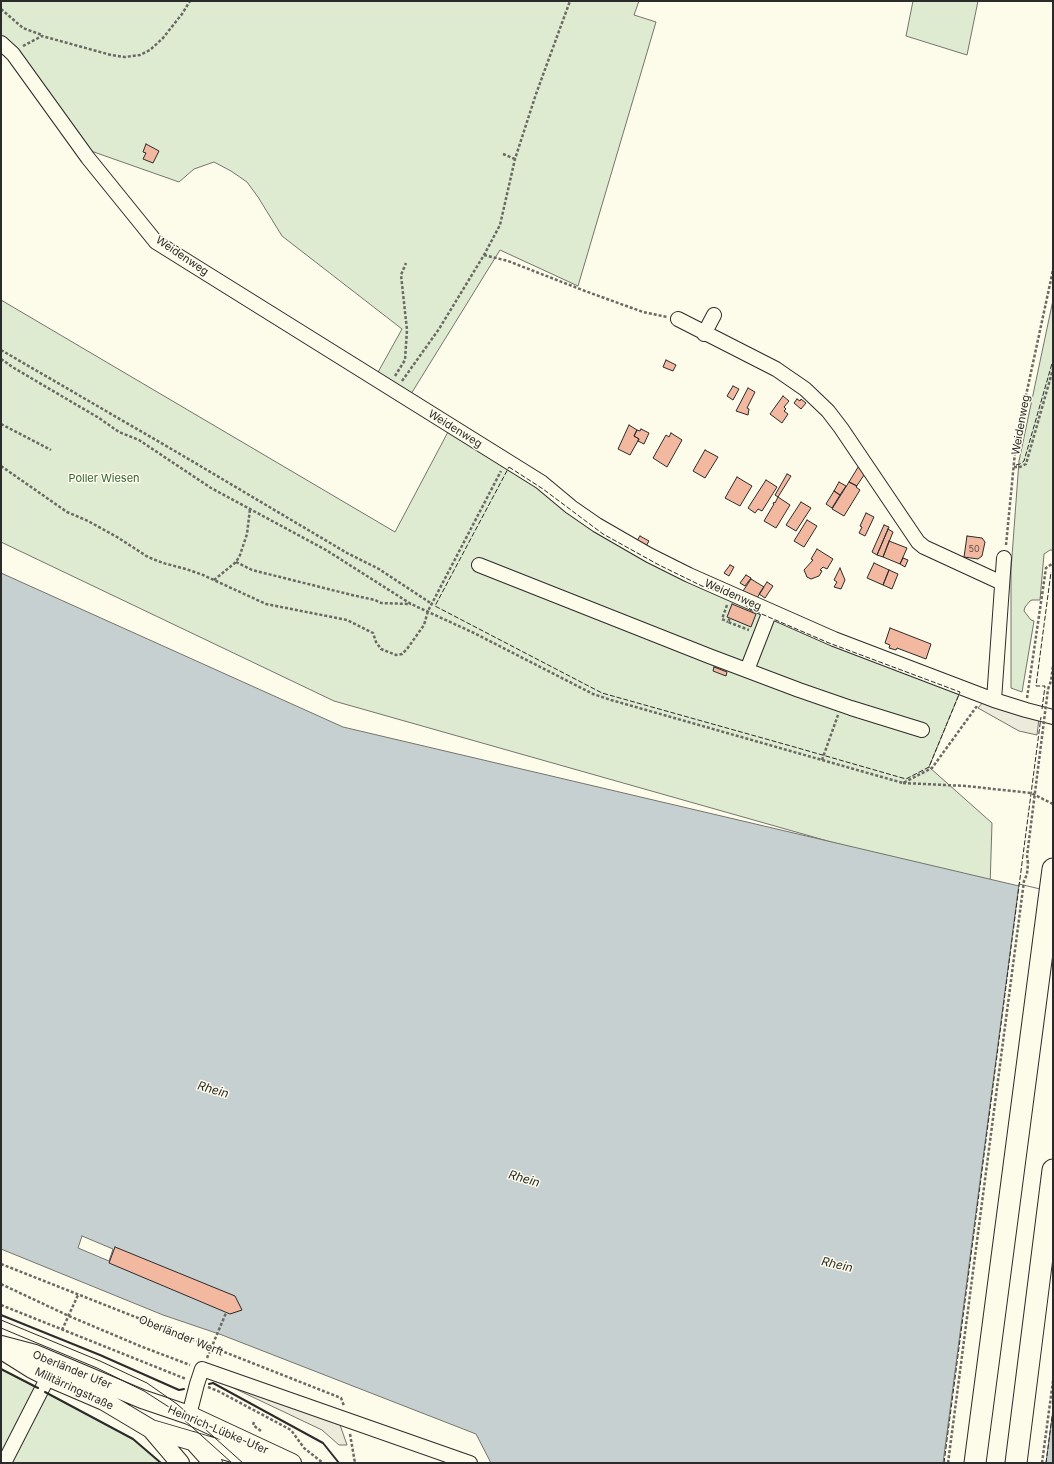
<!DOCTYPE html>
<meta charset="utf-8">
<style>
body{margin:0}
#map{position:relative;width:1054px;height:1464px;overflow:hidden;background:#fdfbea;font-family:Inter,sans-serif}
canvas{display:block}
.frame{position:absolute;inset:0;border:2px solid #2b2b2b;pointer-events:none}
</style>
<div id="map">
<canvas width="1054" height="1464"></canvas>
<div class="frame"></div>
</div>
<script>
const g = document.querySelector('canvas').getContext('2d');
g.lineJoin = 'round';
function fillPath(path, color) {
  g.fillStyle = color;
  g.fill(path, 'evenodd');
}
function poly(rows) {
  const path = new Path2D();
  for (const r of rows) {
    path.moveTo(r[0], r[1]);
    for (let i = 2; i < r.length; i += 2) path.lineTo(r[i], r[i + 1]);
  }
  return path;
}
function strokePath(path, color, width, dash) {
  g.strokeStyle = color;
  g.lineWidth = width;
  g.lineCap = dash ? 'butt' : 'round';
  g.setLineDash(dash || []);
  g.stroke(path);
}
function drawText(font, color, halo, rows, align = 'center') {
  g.font = font + ' Inter,sans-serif';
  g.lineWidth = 3;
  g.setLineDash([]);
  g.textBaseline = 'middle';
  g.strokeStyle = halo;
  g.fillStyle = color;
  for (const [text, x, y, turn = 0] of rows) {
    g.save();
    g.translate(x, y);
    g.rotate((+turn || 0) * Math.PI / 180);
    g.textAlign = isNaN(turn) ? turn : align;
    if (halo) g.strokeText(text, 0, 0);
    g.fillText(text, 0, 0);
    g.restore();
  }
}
const green = poly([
 [1,1,639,1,634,15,656,22,578,286,500,250,411,394,377,374,402,329,282,236,258,197,247,182,231,171,214,162,194,169,179,182,91,151,1,47,1,1],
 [913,1,978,1,967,55,906,36,913,1],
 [1,300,395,532,449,430,543,489,602,534,960,692,929,767,992,823,990,887,334,701,1,542,1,300],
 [1053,300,1053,550,1050,550,1044,554,1040,600,1032,600,1030,601,1025,607,1024,611,1031,620,1034,621,1022,692,1011,688,1011,570,1019,461,1053,300],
 [1,1369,133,1439,161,1463,1,1463,1,1369]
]);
fillPath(green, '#deebd1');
strokePath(green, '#74746e', 1);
const parking = poly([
 [984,701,1039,718,1037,735,1019,731,978,708,984,701],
 [221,1382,338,1419,347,1445,339,1445,322,1430,221,1382]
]);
fillPath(parking, '#eceadb');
strokePath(parking, '#74746e', 1);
const water = poly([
 [1,573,343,727,1053,894,1053,1463,491,1463,476,1434,222,1335,163,1315,1,1249,1,573]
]);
fillPath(water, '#c7d0d0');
strokePath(water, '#74746e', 1);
const pier = poly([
 [1019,884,1053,892,1053,1410,1046,1463,943,1463,1019,884],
 [82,1236,113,1249,109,1261,78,1248,82,1236]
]);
fillPath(pier, '#fdfbea');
strokePath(pier, '#74746e', 1);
const building = poly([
 [146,144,159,151,153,163,143,159,146,153,143,152,146,144],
 [666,360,676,365,673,371,663,367,666,360],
 [733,386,739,389,733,400,727,396,733,386],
 [748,388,755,392,747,408,749,409,748,415,736,411,748,388],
 [783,396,789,401,784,407,786,409,784,411,788,414,782,423,770,414,783,396],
 [797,399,800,401,801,399,806,403,801,409,794,403,797,399],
 [629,425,637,430,634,436,639,439,630,455,618,449,629,425],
 [641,429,649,433,644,444,638,441,639,439,634,436,637,430,640,431,641,429],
 [671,433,682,440,667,467,653,458,666,435,669,437,671,433],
 [705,450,718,457,705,478,693,471,705,450],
 [860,464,868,476,864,475,856,487,857,486,849,482,860,464],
 [787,474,791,476,778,497,775,495,787,474],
 [737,477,752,486,740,506,725,498,737,477],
 [766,480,777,487,762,511,758,509,755,513,748,508,766,480],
 [839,482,846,486,840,495,834,491,839,482],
 [849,482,857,486,856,487,860,490,844,516,832,509,849,482],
 [834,491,840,495,832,508,826,504,834,491],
 [778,497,790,505,776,528,764,521,774,504,773,504,774,502,775,503,778,497],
 [801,502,811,508,796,531,786,525,801,502],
 [866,513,874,517,865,536,859,533,862,527,860,526,866,513],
 [807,520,817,526,804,547,794,541,807,520],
 [884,525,889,527,877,555,872,552,884,525],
 [888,529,893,532,883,557,877,555,888,529],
 [640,536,649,541,645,548,636,542,640,536],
 [967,536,982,538,985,542,982,556,978,559,964,557,967,536],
 [889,541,907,548,900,564,883,557,889,541],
 [817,549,833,559,827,569,823,567,820,570,822,571,819,576,811,579,807,577,804,570,813,560,811,559,817,549],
 [903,558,908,560,905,567,900,564,903,558],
 [874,563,889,570,883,585,867,578,874,563],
 [730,565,734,567,729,576,724,573,730,565],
 [840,568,845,580,841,589,834,587,837,582,834,580,840,568],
 [889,570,898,574,892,589,883,585,889,570],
 [746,575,751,578,745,586,740,583,746,575],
 [751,579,764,587,757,598,743,591,751,579],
 [767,582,773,586,765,598,759,594,767,582],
 [732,604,756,614,751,627,727,617,732,604],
 [890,628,931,644,926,659,897,648,896,650,889,648,890,645,885,643,890,628],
 [714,667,727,672,726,676,713,671,714,667],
 [115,1247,235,1296,242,1310,230,1314,109,1263,115,1247]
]);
fillPath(building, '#f2b8a0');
strokePath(building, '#2b2b2b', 1);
const minor = poly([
 [1,43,13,54,88,158,156,242,541,482,571,507,597,525,649,555,689,575,834,639,994,700,1026,710,1053,717],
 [678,319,776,369,805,389,828,411,841,428,918,542,924,547,1002,583],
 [704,334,714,315],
 [479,565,709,656,799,690,851,708,922,730],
 [747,670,770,611],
 [994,700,1004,558],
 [189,1415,197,1384,202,1369,470,1463],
 [4,1463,48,1377]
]);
const major = poly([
 [1,1345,35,1354,142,1399,189,1415,292,1463],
 [5,1352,32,1369,48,1377,104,1401,151,1429,180,1463],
 [151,1429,267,1463],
 [193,1441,213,1463]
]);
const highway = poly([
 [975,1463,1053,869],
 [1016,1463,1053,1170]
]);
strokePath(minor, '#2b2b2b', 16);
strokePath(major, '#2b2b2b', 20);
strokePath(highway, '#2b2b2b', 23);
strokePath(poly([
 [1,9,23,28,42,35],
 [23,46,42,36,111,55,125,57,140,55,150,50,163,38,182,14,190,1],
 [503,154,515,159],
 [484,255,508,261,585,291,643,312,667,317],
 [1,350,180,454,347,553,379,569,432,604],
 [1,359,14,368,99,418,119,432,139,440,211,488,326,550,411,604,474,633,593,694,611,700,903,783,932,768,977,706],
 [395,376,405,360,407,330,401,275,406,263],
 [402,381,439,329,484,255,500,225,515,159,536,94,570,1],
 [1,424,51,450],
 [1,466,67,512,88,521,117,537,148,557,163,563,186,569,203,575,266,604,347,620,373,633,376,642,381,649,396,655,402,654,407,649,424,625,428,611,501,471],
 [1014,467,1020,467,1026,464,1053,369],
 [1006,545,1016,442,1053,270],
 [236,562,252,570,352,595,375,600,381,603,411,604],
 [214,580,236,562,240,555,247,534,250,509],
 [727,605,722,619,728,622],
 [730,618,728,622,749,630],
 [1048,689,1051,681,1053,666],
 [1027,698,1046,568,1053,563],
 [822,760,838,715],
 [903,783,966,786,1031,793,1053,804],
 [1,1264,341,1398,344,1406],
 [1,1284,69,1316,140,1346,190,1365],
 [1,1305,186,1379],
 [62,1330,78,1295],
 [207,1358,226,1313],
 [208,1387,218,1391,291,1430,304,1448,323,1463],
 [254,1422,253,1425,261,1431],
 [350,1434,355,1463],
 [948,1463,1024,881,1027,874,1028,863],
 [1042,1463,1053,1381]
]), '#6a6964', 2.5, [3, 2]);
strokePath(minor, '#fdfbea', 14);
strokePath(major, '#fdfbea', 18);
strokePath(highway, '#fdfbea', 21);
strokePath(poly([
 [1,1320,100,1361,147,1383,177,1404,243,1463],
 [1,1328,97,1368,144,1391,172,1409,232,1463]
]), '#2b2b2b', 1);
strokePath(poly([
 [1028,863,1027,856,1048,689]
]), '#6a6964', 2.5, [3, 2]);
strokePath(poly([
 [1016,465,1020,464,1024,461,1053,360],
 [509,467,543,489,603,534,659,565,702,586,736,598,750,609,829,643,960,692,929,767,906,779,791,746,602,693,435,606,509,467],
 [1042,709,1045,686,1036,686,1051,572],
 [944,1463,1041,717],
 [1046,1463,1053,1409]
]), '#2b2b2b', 1, [5, 2]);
strokePath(poly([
 [1,1315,100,1355,179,1390,184,1389],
 [1,1369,38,1388],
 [209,1384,213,1383,323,1443,339,1463],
 [45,1392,133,1439,161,1463]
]), '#2b2b2b', 2);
drawText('9px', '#5d4e48', null, [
 ["50",974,549]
]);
drawText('11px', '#2b2b2b', '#fdfbea', [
 ["Weidenweg",182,256,34],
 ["Weidenweg",1021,425,-80],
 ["Weidenweg",455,429,32],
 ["Weidenweg",733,595,24],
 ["Oberländer Werft",181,1336,22],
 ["Oberländer Ufer",72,1370,22],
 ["Militärringstraße",74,1389,25],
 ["Heinrich-Lübke-Ufer",218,1430,23]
]);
drawText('11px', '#34623c', '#fdfbea', [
 ["Poller Wiesen",104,479]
]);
drawText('italic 12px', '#2b2b2b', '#fdfbea', [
 ["Rhein",213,1090,16],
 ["Rhein",524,1179,16],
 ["Rhein",837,1265,13]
]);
</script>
